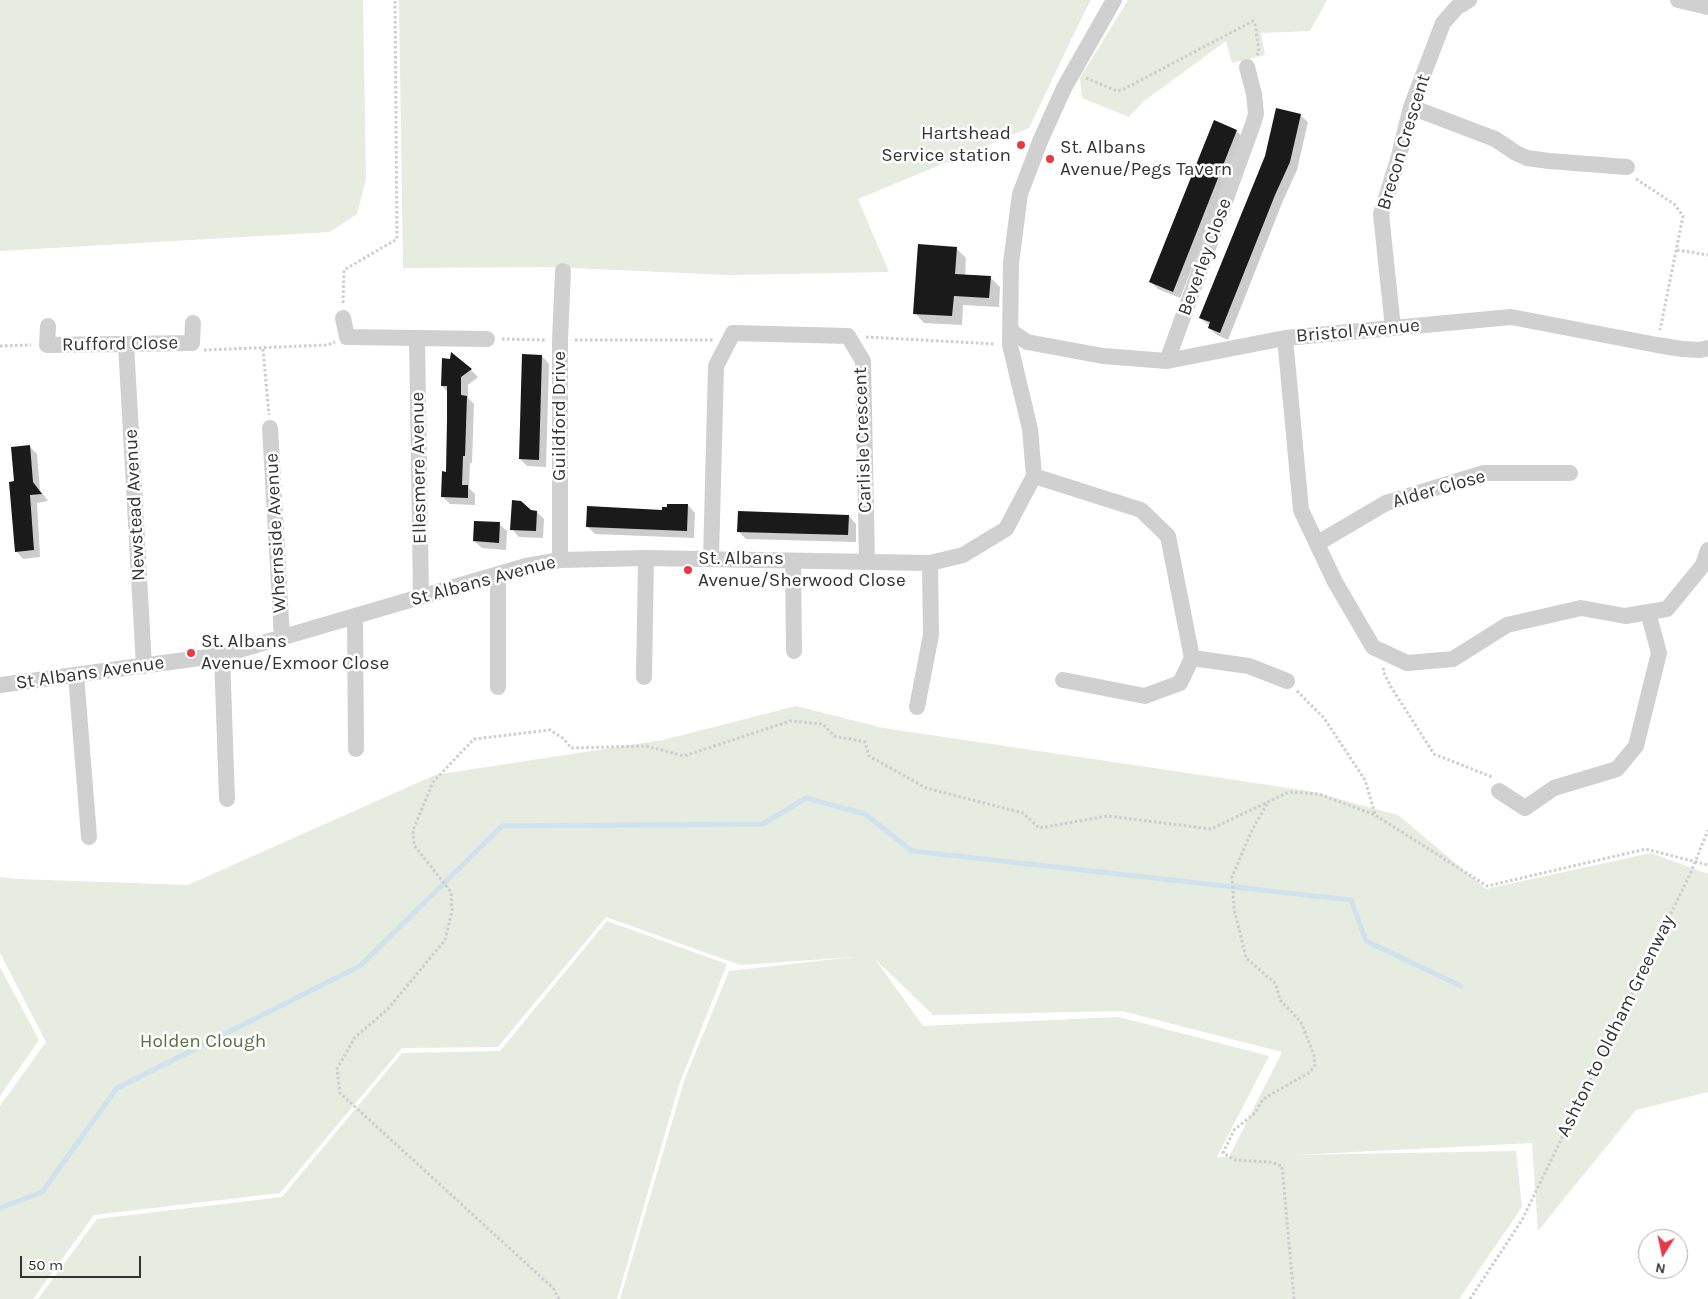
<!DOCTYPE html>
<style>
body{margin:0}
#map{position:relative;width:1708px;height:1299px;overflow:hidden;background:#fff;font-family:Karla,sans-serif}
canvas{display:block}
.north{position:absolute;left:1638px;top:1229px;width:50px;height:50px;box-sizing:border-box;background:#fff;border:1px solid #adadad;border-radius:50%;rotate:190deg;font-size:14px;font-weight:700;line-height:20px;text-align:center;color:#333}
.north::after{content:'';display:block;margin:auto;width:18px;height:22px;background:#e63946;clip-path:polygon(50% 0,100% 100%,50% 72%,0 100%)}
.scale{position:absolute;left:20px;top:1256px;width:121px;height:22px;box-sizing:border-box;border:2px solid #333;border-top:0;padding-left:6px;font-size:15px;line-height:18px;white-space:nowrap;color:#333;-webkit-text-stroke:4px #fff;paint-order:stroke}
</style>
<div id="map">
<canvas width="1708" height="1299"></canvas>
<div class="north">N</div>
<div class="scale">50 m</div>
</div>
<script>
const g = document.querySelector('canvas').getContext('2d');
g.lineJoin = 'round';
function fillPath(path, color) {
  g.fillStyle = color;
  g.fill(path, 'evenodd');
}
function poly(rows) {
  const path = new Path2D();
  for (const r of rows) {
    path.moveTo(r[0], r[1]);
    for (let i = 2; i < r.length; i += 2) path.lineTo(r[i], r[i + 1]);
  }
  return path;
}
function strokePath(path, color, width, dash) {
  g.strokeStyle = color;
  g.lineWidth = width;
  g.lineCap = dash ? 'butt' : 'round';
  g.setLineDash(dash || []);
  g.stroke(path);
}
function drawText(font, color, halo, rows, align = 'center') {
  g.font = font + ' Karla,sans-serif';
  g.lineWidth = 5;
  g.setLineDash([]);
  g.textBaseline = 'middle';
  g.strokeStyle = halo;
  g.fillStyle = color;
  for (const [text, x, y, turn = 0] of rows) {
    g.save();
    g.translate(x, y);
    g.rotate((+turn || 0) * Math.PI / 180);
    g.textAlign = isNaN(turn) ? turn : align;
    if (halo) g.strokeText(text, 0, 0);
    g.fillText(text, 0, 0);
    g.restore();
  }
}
fillPath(poly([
 [0,0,363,0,366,179,357,214,330,232,0,251],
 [399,0,1091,0,1084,13,1029,128,858,199,889,272,728,275,551,267,403,268],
 [1128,0,1327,0,1310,31,1261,33,1265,55,1232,63,1226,41,1144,101,1129,117,1082,98,1080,78],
 [796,706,883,728,1309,791,1398,815,1486,889,1651,853,1708,874,1708,1092,1636,1110,1538,1231,1532,1143,1295,1155,1516,1151,1522,1207,1459,1299,620,1299,684,1081,729,971,854,957,740,965,606,917,498,1047,402,1048,280,1193,94,1215,33,1299,0,1299,0,1106,46,1042,0,953,0,877,18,879,188,885,435,775,663,740],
 [875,959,933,1015,1122,1011,1282,1052,1229,1157,1217,1157,1269,1056,1119,1017,923,1026],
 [607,921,727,964,679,1085,617,1299,38,1299,97,1219,282,1197,402,1053,500,1051],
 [0,967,39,1040,0,1096]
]), '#e6ecdf');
fillPath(poly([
 [1300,115,1308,122,1297,170,1282,203,1228,340,1217,335,1209,328,1210,326,1200,318],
 [1236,131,1244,138,1180,298,1158,289,1151,282],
 [956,248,966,258,965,276,990,277,1000,287,999,307,963,305,962,325,924,323,915,313],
 [542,356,549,364,546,467,527,466,520,459],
 [471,370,478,377,468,385,468,398,474,404,472,463,470,463,469,488,475,494,475,505,450,504,442,496,447,473,448,392,442,386],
 [29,446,37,454,40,490,48,501,37,503,40,557,23,559,16,551,16,482],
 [688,505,695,513,694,538,595,534,587,526],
 [531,512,537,512,544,519,543,538,519,537,512,529],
 [849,516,856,524,856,542,746,539,738,531],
 [499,524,507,531,506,550,482,548,474,541]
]), '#0003');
strokePath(poly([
 [0,1208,42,1192,117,1088,360,966,502,826,763,824,806,798,865,814,912,851,1351,900,1366,941,1461,986]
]), '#cfe2ee', 5);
fillPath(poly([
 [1276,108,1301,114,1290,162,1275,195,1220,333,1208,328,1210,322,1199,318,1265,156],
 [1214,120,1237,130,1173,292,1149,282],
 [918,244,957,247,955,274,991,276,989,298,954,296,952,316,913,314],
 [451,352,472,369,461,377,461,395,467,396,465,456,463,456,462,485,468,485,468,498,441,497,442,471,446,472,447,420,447,386,441,386,442,358,450,359],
 [522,354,542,355,539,460,519,459],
 [30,445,33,482,42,494,30,495,34,550,15,552,9,482,14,481,11,447],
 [512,500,521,501,531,510,537,511,536,531,510,530],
 [667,504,688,504,687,531,586,527,587,506,662,510,662,507,667,507],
 [738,511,849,515,848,535,737,532],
 [474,521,500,522,499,543,473,541]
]), '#1a1a1a');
strokePath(poly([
 [1086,78,1117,91,1124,89,1253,21,1255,24,1259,52,1257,55],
 [1636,179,1674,204,1683,216,1660,330],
 [1677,250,1708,255],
 [343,303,344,270,397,239,395,0],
 [866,337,995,344],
 [502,339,546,340],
 [575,340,713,340],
 [0,346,31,345],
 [263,349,269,415],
 [204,350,328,345,335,342],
 [1384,668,1383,671,1391,687,1434,754,1492,777],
 [1297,691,1324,718,1365,780,1375,814],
 [1267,804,1252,830,1232,877,1234,908,1246,958,1276,984,1280,1000,1301,1022,1314,1055,1315,1065,1310,1072,1263,1099,1255,1113,1234,1130,1223,1153,1235,1160,1270,1162,1282,1166,1294,1299],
 [559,1299,553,1288,340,1093,337,1069,355,1037,387,1010,445,940,452,911,451,892,414,845,413,830,433,782,474,739,550,730,564,739,571,748,646,746,684,756,790,721,823,724,834,736,865,742,869,756,926,788,1023,813,1039,828,1108,816,1211,829,1289,792,1319,794,1375,815,1487,886,1646,849,1708,865],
 [1470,1299,1522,1220,1691,872,1708,830]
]), '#cdcdcd', 3, [2.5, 2.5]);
strokePath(poly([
 [1678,0,1708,7],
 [1411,107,1495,139,1516,153,1527,158,1549,161,1627,167],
 [343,318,347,337,487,339],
 [48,326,47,345,192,343,193,323],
 [1393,328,1381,214,1398,160,1411,107,1443,23,1457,7,1469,0],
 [1011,331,1027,342,1103,356,1167,361,1285,338,1511,317,1657,345,1682,349,1700,350,1708,348],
 [417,338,421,597],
 [1285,338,1301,510,1335,582,1373,647,1407,663,1453,659,1507,625,1581,608,1625,616,1667,609,1703,565,1708,550],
 [126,344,144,666],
 [1167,361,1253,124,1256,114,1254,94,1247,67],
 [270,428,282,638],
 [1034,476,1141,510,1168,536,1192,658,1180,683,1145,696,1063,680],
 [1318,543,1386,503,1484,473,1570,473],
 [711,559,716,366,733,333,848,336,863,361,867,562],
 [560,560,560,340,563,271],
 [793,561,794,651],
 [355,616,356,749],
 [222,655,227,799],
 [1192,658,1249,666,1287,681],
 [76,675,89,837],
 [644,677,646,558],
 [0,685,222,655,526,566,560,560,646,558,930,563,963,555,1006,529,1034,476,1030,429,1010,345,1011,263,1020,194,1041,139,1064,88,1114,0],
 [498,687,498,574],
 [917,707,931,635,930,563],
 [1499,791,1525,808,1554,788,1617,769,1636,746,1659,653,1648,612]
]), '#d0d0d0', 16);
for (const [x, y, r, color] of [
 [1021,145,5,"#e63946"],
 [1050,159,5,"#e63946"],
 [688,570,5,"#e63946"],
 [191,653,5,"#e63946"]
]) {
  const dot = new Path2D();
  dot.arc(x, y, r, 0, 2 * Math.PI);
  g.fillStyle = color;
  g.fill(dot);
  strokePath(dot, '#fff', 2);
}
drawText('19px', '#333', '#fff', [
 ["Hartshead",1011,134,"right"],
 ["Service station",1011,156,"right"],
 ["St. Albans",1060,148],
 ["Avenue/Pegs Tavern",1060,170],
 ["St. Albans",698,559],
 ["Avenue/Sherwood Close",698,581],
 ["St. Albans",201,642],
 ["Avenue/Exmoor Close",201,664]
], 'left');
drawText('19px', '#333', '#fff', [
 ["Brecon Crescent",1404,142,-73],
 ["Beverley Close",1205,257,-70],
 ["Bristol Avenue",1358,331,-5],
 ["Rufford Close",120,344,-1],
 ["Guildford Drive",560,416,-90],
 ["Carlisle Crescent",863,440,-92],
 ["Ellesmere Avenue",419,468,-91],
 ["Alder Close",1439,489,-16],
 ["Newstead Avenue",135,505,-93],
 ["Whernside Avenue",276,533,-93],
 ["St Albans Avenue",483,581,-15],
 ["St Albans Avenue",90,673,-8],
 ["Ashton to Oldham Greenway",1616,1026,-64]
]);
drawText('19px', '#56703f', '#fff', [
 ["Holden Clough",203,1042]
]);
</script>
